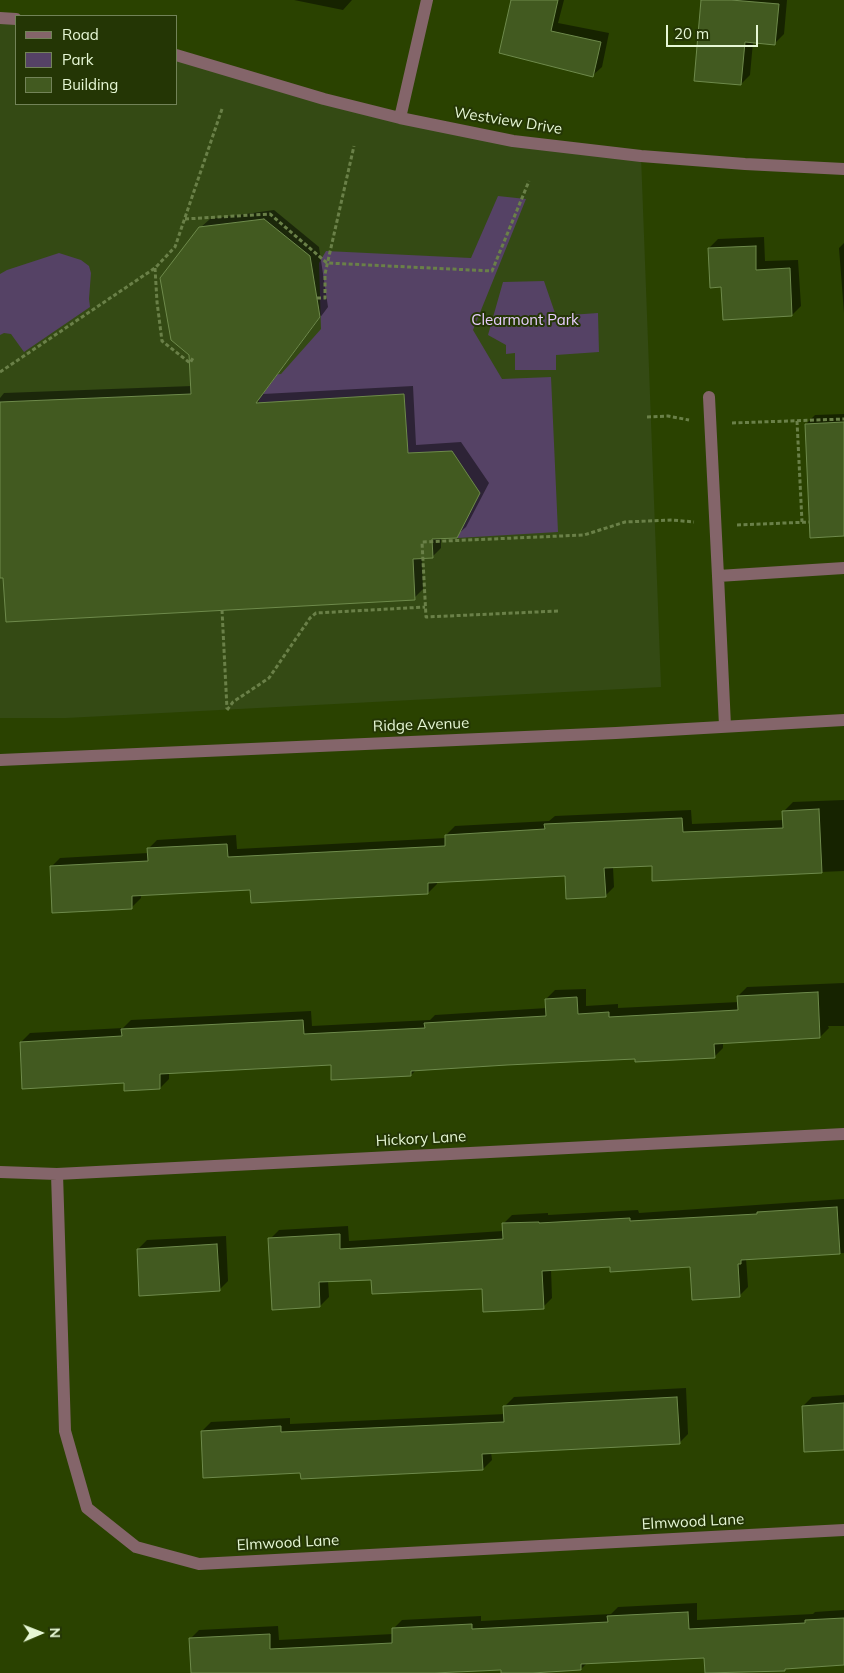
<!DOCTYPE html>
<style>
body{margin:0}
#map{position:relative;width:844px;height:1673px;overflow:hidden;background:#2a4200;font-family:Mulish,sans-serif}
canvas{display:block}
.legend{position:absolute;left:15px;top:15px;width:162px;height:90px;box-sizing:border-box;background:#243605;border:1px solid #728358;margin:0;padding:6px 9px;list-style:none;font-size:15px;color:#e6f7d5}
.legend li{display:flex;align-items:center;gap:10px;height:25px}
.legend b{width:25px;border:1px solid #728358}
.north{position:absolute;left:15px;top:1608px;width:50px;height:50px;-webkit-text-stroke:4px #243605;paint-order:stroke;rotate:89deg;font-size:14px;font-weight:700;line-height:20px;text-align:center;color:#e6f7d5}
.north::after{content:'';display:block;margin:auto;width:18px;height:22px;background:#e6f7d5;clip-path:polygon(50% 0,100% 100%,50% 72%,0 100%)}
.scale{position:absolute;left:666px;top:25px;width:92px;height:22px;box-sizing:border-box;border:2px solid #e6f7d5;border-top:0;padding-left:6px;font-size:15px;line-height:18px;white-space:nowrap;color:#e6f7d5;-webkit-text-stroke:4px #243605;paint-order:stroke}
</style>
<div id="map">
<canvas width="844" height="1673"></canvas>
<ul class="legend">
<li><b style="height:6px;background:#84656a"></b>Road</li>
<li><b style="height:14px;background:#554265"></b>Park</li>
<li><b style="height:14px;background:#425a20"></b>Building</li>
</ul>
<div class="north">N</div>
<div class="scale">20 m</div>
</div>
<script>
const g = document.querySelector('canvas').getContext('2d');
g.lineJoin = 'round';
function fillPath(path, color) {
  g.fillStyle = color;
  g.fill(path, 'evenodd');
}
function poly(rows) {
  const path = new Path2D();
  for (const r of rows) {
    path.moveTo(r[0], r[1]);
    for (let i = 2; i < r.length; i += 2) path.lineTo(r[i], r[i + 1]);
  }
  return path;
}
function strokePath(path, color, width, dash) {
  g.strokeStyle = color;
  g.lineWidth = width;
  g.lineCap = dash ? 'butt' : 'round';
  g.setLineDash(dash || []);
  g.stroke(path);
}
function drawText(font, color, halo, rows, align = 'center') {
  g.font = font + ' Mulish,sans-serif';
  g.lineWidth = 4;
  g.setLineDash([]);
  g.textBaseline = 'middle';
  g.strokeStyle = halo;
  g.fillStyle = color;
  for (const [text, x, y, turn = 0] of rows) {
    g.save();
    g.translate(x, y);
    g.rotate((+turn || 0) * Math.PI / 180);
    g.textAlign = isNaN(turn) ? turn : align;
    if (halo) g.strokeText(text, 0, 0);
    g.fillText(text, 0, 0);
    g.restore();
  }
}
fillPath(poly([
 [0,18,16,19,16,104,176,104,176,55,400,118,641,156,661,687,66,718,0,718]
]), '#344a14');
fillPath(poly([
 [498,196,526,199,473,330,502,379,551,377,558,532,457,538,480,493,452,451,408,453,404,394,259,403,258,376,281,374,321,329,319,263,326,251,471,258],
 [59,253,81,260,89,266,91,273,89,299,90,307,24,352,11,334,4,333,0,335,0,274,7,270],
 [544,281,556,316,598,313,599,352,556,355,556,370,515,370,515,353,506,354,506,345,488,335,503,282]
]), '#554265');
fillPath(poly([
 [294,0,352,0,343,10],
 [513,0,564,0,558,23,609,33,602,67,593,75],
 [703,0,787,0,784,34,775,43,753,42,750,75,741,84],
 [274,210,319,247,328,307,263,394,413,386,416,445,461,442,489,483,466,527,456,536,441,537,441,548,432,557,422,557,423,589,414,598,0,577,0,398,4,393,192,386,200,228,210,219],
 [764,237,765,261,798,260,801,306,792,315,722,286,709,248,718,239],
 [844,243,844,313,839,248],
 [844,414,844,535,806,424,815,415],
 [844,800,844,871,654,879,653,865,613,867,614,887,605,896,566,874,437,881,437,884,428,893,251,888,141,894,141,898,132,907,51,867,60,858,148,853,148,849,157,840,236,835,237,849,446,838,446,835,455,826,549,821,555,816,691,810,692,824,784,820,784,811,793,802],
 [844,983,844,1026,828,1026,829,1028,820,1037,723,1043,723,1048,714,1057,636,1057,416,1070,411,1075,332,1064,169,1072,169,1079,160,1088,125,1082,21,1042,30,1033,123,1028,131,1020,311,1011,312,1026,430,1020,435,1015,547,1008,546,999,555,990,586,989,586,1006,618,1004,618,1008,739,1002,738,996,747,987],
 [844,1199,844,1253,746,1258,748,1287,739,1296,691,1265,611,1266,551,1269,552,1298,543,1307,484,1287,372,1278,328,1281,329,1297,320,1306,270,1239,279,1230,348,1226,349,1241,503,1231,503,1224,512,1215,548,1213,548,1215,638,1210,639,1213],
 [226,1236,228,1281,219,1290,138,1249,147,1240],
 [686,1388,688,1434,679,1443,491,1452,492,1460,483,1469,301,1471,202,1431,211,1422,290,1418,290,1424,505,1414,505,1406,514,1397],
 [844,1395,844,1449,803,1406,812,1397],
 [697,1603,697,1620,813,1614,815,1612,844,1610,844,1664,787,1667,785,1670,706,1673,705,1656,587,1663,581,1669,510,1673,502,1673,502,1668,410,1673,192,1673,190,1639,199,1630,278,1626,279,1640,393,1634,393,1629,402,1620,481,1616,481,1621,611,1614,618,1607]
]), '#0007');
const building = poly([
 [511,0,558,0,551,31,601,42,593,77,499,53,511,0],
 [701,0,731,0,779,4,775,45,745,42,741,85,694,81,701,0],
 [264,219,310,256,320,317,256,403,404,394,408,453,452,451,480,493,457,538,432,539,433,558,413,559,415,600,6,622,3,578,0,578,0,402,191,394,189,355,171,340,160,278,199,227,264,219],
 [756,246,756,270,790,268,792,316,723,320,721,287,710,288,708,248,756,246],
 [844,422,844,536,810,538,805,424,844,422],
 [819,809,822,873,652,881,652,866,604,868,606,897,566,899,565,876,428,883,428,894,348,898,251,903,250,890,132,896,132,909,52,913,50,866,148,861,147,848,227,844,228,857,445,846,445,835,545,829,544,824,682,818,683,832,783,828,782,811,819,809],
 [818,992,820,1038,714,1044,715,1058,635,1062,635,1059,507,1065,411,1071,411,1076,331,1080,331,1065,160,1074,160,1089,124,1091,124,1083,22,1089,20,1042,122,1036,121,1029,303,1020,304,1034,425,1028,424,1023,546,1016,545,999,577,997,578,1014,609,1012,609,1017,738,1010,737,996,818,992],
 [837,1207,840,1254,741,1260,741,1264,738,1264,740,1297,692,1300,690,1267,610,1272,610,1267,542,1271,544,1309,483,1312,482,1289,372,1294,371,1280,319,1282,320,1307,272,1310,268,1238,340,1234,340,1249,503,1239,502,1223,539,1222,539,1223,630,1218,630,1221,757,1214,757,1212,837,1207],
 [217,1244,220,1291,139,1296,137,1249,217,1244],
 [677,1397,680,1444,482,1454,483,1470,301,1479,300,1473,203,1478,201,1431,281,1426,281,1432,504,1422,503,1406,677,1397],
 [844,1403,844,1450,804,1452,802,1406,844,1403],
 [688,1612,689,1629,805,1623,805,1620,844,1618,844,1665,785,1669,785,1671,705,1673,704,1658,581,1664,581,1670,532,1673,501,1673,501,1670,434,1673,191,1673,189,1638,270,1634,270,1649,392,1643,392,1628,472,1624,472,1629,608,1622,607,1616,688,1612]
]);
fillPath(building, '#425a20');
strokePath(building, '#6e8a4b', 1);
strokePath(poly([
 [185,219,270,214,327,263,492,271,529,181],
 [155,268,157,302,162,341,190,363,193,358],
 [317,298,325,298,325,274,354,146],
 [0,372,155,268,175,247,222,109],
 [647,417,668,416,689,420],
 [797,421,802,522],
 [732,423,844,419],
 [737,525,809,522],
 [222,610,227,709],
 [558,611,426,617,422,542,584,535,625,522,672,520,694,522],
 [227,710,233,702,269,678,310,618,316,613,425,607]
]), '#6a8048', 3, [4, 2.5]);
strokePath(poly([
 [709,397,718,576],
 [725,726,718,576,844,568]
]), '#84656a', 12);
strokePath(poly([
 [0,18,16,19],
 [176,55,324,99,400,118,513,141,641,156,745,164,844,169],
 [400,118,427,0],
 [0,760,616,733,844,720],
 [0,1172,57,1174,844,1134],
 [57,1174,65,1431,87,1508,136,1547,199,1564,844,1530]
]), '#84656a', 12);
drawText('15px', '#e6f7d5', '#243605', [
 ["Westview Drive",508,121,9],
 ["Ridge Avenue",421,725,-2],
 ["Hickory Lane",421,1139,-3],
 ["Elmwood Lane",693,1522,-3],
 ["Elmwood Lane",288,1543,-3]
]);
drawText('15px', '#e7cdfe', '#243605', [
 ["Clearmont Park",525,320]
]);
</script>
